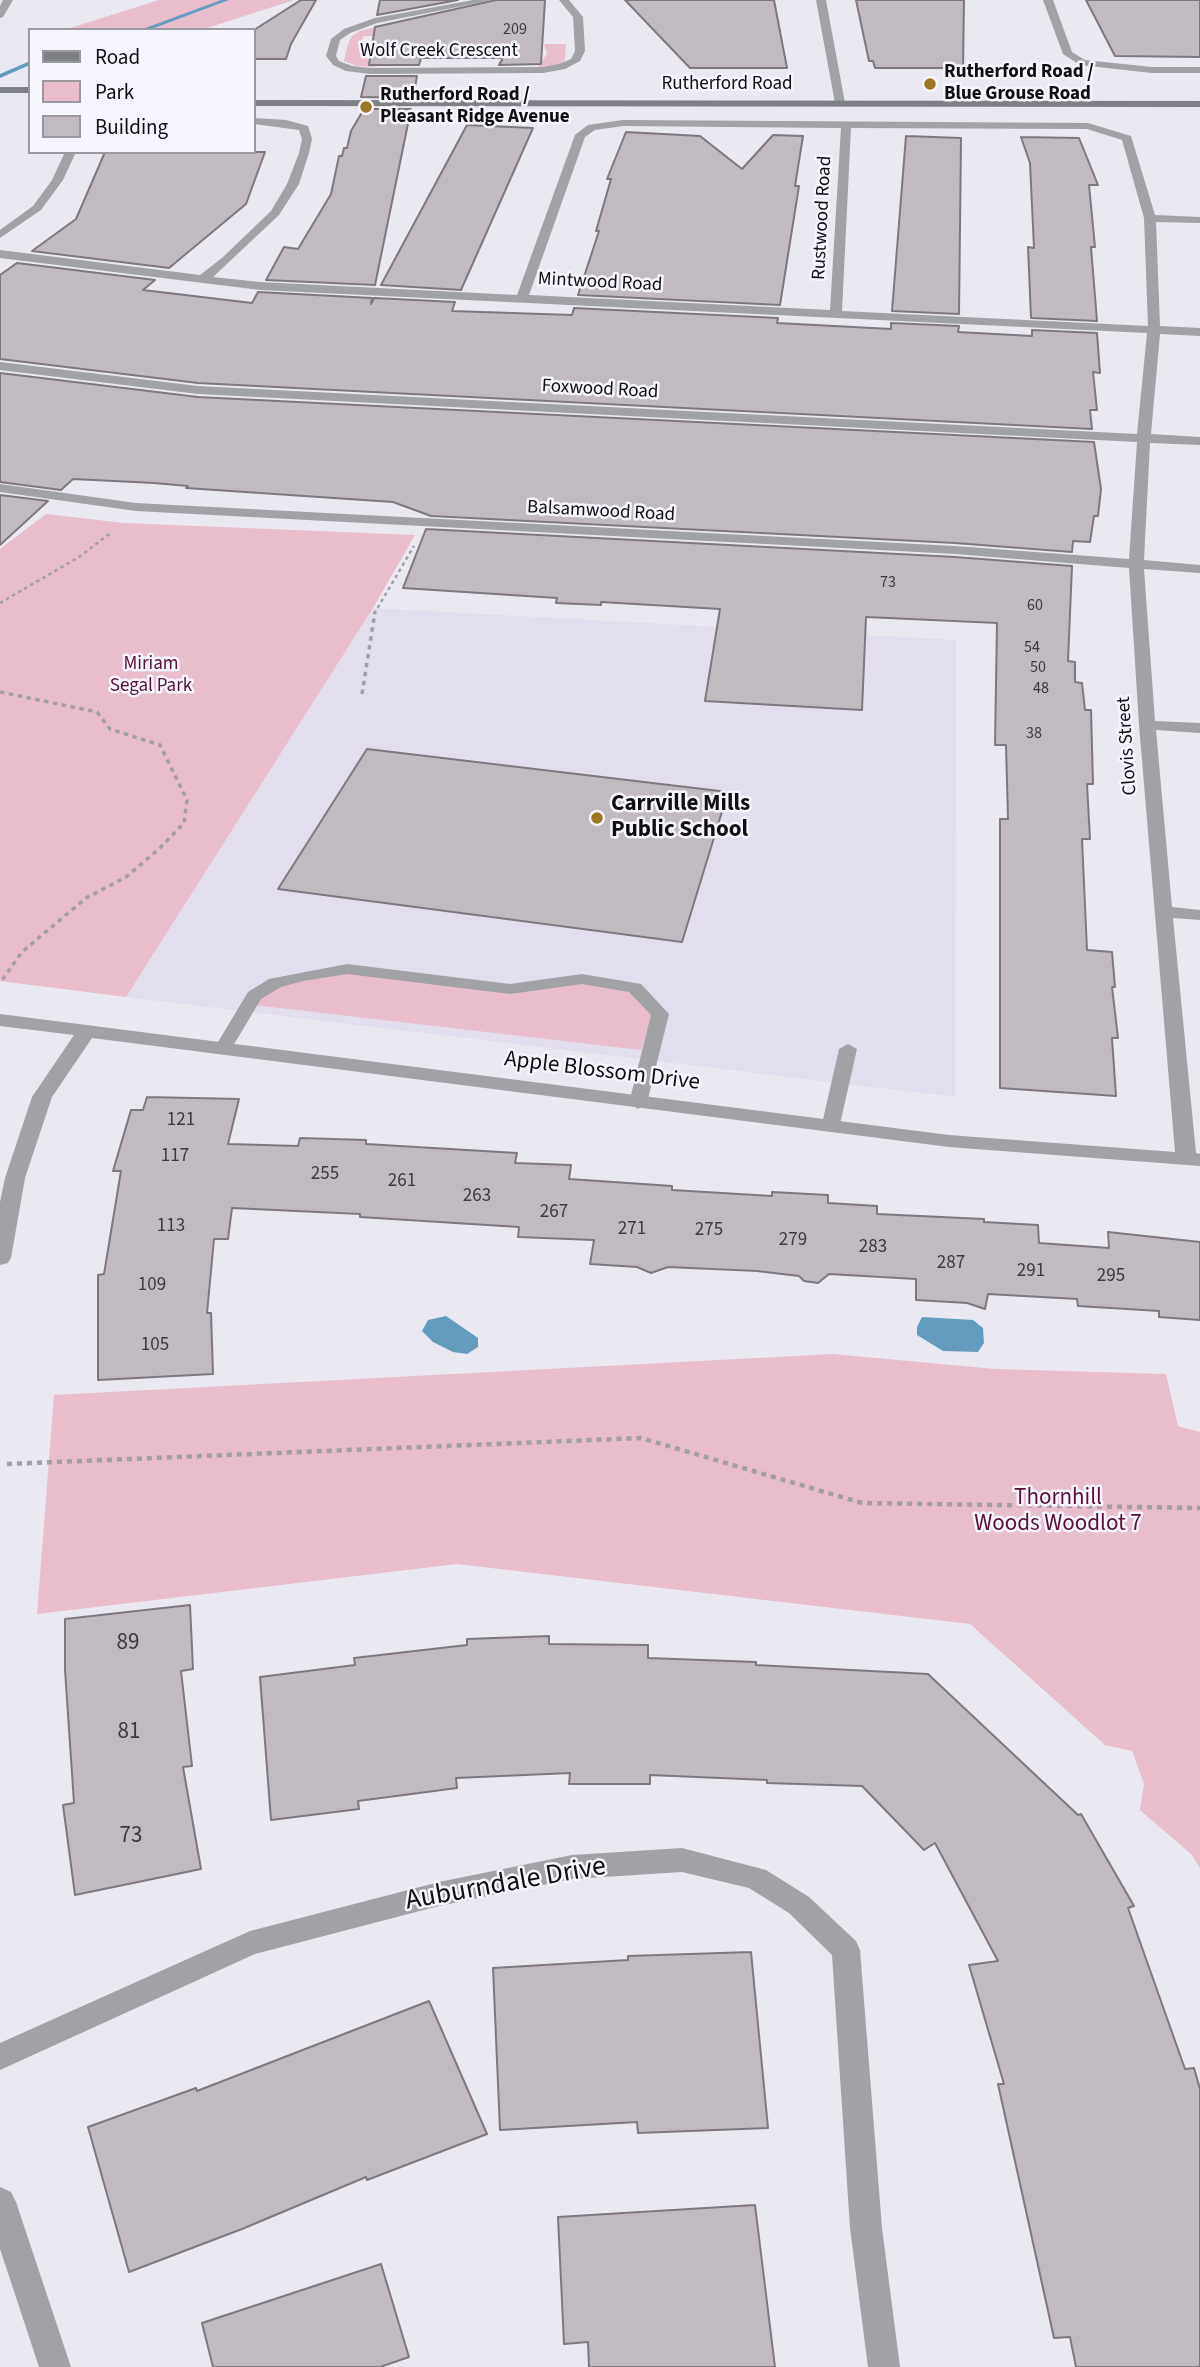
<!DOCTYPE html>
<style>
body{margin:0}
#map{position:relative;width:1200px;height:2367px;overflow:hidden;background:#eae8f0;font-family:"Source Sans 3",sans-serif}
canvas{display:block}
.legend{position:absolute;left:28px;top:28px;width:228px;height:126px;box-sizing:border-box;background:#f7f5fe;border:2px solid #9a999f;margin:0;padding:9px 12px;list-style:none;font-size:21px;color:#0f0e11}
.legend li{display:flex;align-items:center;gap:14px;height:35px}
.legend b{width:35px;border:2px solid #9a999f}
</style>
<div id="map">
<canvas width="1200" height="2367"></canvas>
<ul class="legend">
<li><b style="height:9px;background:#7d8084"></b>Road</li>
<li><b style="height:19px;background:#e8bdcc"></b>Park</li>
<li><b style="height:19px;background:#c1bac1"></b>Building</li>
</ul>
</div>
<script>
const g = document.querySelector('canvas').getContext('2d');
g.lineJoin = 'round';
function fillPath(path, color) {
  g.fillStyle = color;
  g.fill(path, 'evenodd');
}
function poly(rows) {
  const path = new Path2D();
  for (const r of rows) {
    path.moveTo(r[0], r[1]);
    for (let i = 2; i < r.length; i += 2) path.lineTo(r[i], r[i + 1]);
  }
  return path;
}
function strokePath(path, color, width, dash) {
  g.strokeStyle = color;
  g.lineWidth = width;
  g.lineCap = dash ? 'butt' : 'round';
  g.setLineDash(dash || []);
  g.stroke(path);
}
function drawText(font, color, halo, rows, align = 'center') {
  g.font = font + ' "Source Sans 3",sans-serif';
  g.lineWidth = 5;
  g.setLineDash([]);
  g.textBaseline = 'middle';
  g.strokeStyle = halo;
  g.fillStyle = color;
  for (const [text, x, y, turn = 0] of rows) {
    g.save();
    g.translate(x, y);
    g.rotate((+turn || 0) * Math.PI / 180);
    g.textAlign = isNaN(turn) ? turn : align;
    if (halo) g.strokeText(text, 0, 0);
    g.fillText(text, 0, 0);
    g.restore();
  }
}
fillPath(poly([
 [373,608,956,640,955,1097,126,997]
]), '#e2deee');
fillPath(poly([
 [159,0,294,0,201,30,64,30],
 [418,17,426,20,403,36,364,36,360,43,370,43,367,59,376,59,375,67,357,66,344,61,348,44,352,36,360,31],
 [544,44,566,44,565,60,558,65,537,68,547,54],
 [46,514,124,523,415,535,373,608,126,997,0,981,0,549],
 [349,972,512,992,584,982,629,991,652,1016,641,1050,254,1005,259,997,278,985],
 [833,1354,995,1369,1166,1374,1178,1426,1200,1432,1200,1868,1192,1855,1140,1810,1144,1784,1132,1751,1105,1745,970,1624,457,1564,37,1614,54,1395]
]), '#e8bdcc');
fillPath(poly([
 [446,1316,478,1338,478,1347,467,1354,453,1352,433,1342,422,1331,428,1320],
 [922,1317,973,1320,983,1328,984,1343,978,1352,943,1351,917,1335,917,1327]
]), '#639cbf');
fillPath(poly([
 [221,0,229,0,149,30,140,30,221,0],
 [30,61,30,65,0,78,0,74,30,61]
]), '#639cbf');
const building = poly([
 [301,0,316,0,291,44,286,59,254,59,254,30,301,0],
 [380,0,458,0,377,15,380,0],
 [496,0,545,0,541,64,499,65,503,58,421,58,419,65,369,65,375,27,496,0],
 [625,0,774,0,787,68,690,68,625,0],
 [856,0,964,0,963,68,875,68,873,61,869,61,856,0],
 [1086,0,1200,0,1200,57,1115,56,1086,0],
 [366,76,417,76,413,98,361,97,366,76],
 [364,109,411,109,375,285,266,280,284,247,298,249,331,194,339,156,342,156,344,148,347,148,351,131,364,109],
 [467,125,533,128,461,290,381,285,467,125],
 [626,132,700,136,742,169,773,135,803,136,795,186,799,186,780,305,578,295,599,231,596,231,611,179,607,179,626,132],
 [906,136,961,138,959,314,892,311,906,136],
 [1021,137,1079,138,1098,185,1089,185,1095,247,1091,247,1097,321,1031,318,1028,247,1034,248,1030,163,1021,137],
 [105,152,265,152,246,204,169,268,32,251,76,219,105,152],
 [17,263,155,280,143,290,252,303,258,292,372,298,371,304,374,298,455,302,452,311,572,315,574,308,778,318,777,323,891,329,891,323,959,326,958,332,1032,336,1032,330,1097,333,1100,373,1093,372,1097,410,1090,410,1092,429,198,383,0,359,0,275,17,263],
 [0,373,198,397,1094,442,1101,489,1098,516,1094,516,1090,542,1073,541,1072,552,955,543,431,516,393,502,186,488,188,486,154,483,73,479,61,490,0,482,0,373],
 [0,495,48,501,0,545,0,495],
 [426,529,955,557,1072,566,1068,661,1075,662,1075,682,1082,683,1085,710,1091,710,1093,784,1087,784,1090,839,1082,839,1087,950,1112,952,1115,987,1112,987,1118,1038,1112,1038,1116,1096,1000,1088,1000,819,1008,819,1006,745,995,745,997,623,866,617,862,710,705,701,720,609,601,602,601,605,556,603,557,598,403,588,426,529],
 [367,749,728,792,682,942,278,889,367,749],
 [147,1097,239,1099,228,1144,298,1146,300,1138,366,1140,366,1144,517,1153,515,1163,571,1165,569,1179,672,1186,672,1190,772,1196,772,1192,828,1195,828,1203,877,1206,877,1214,984,1219,984,1222,1038,1225,1039,1243,1109,1248,1108,1232,1200,1242,1200,1320,1159,1317,1159,1311,1078,1306,1077,1299,988,1294,985,1309,967,1303,916,1300,916,1279,829,1274,818,1283,804,1281,799,1276,757,1271,668,1267,651,1273,637,1267,590,1264,594,1240,518,1237,519,1227,360,1217,360,1214,232,1208,228,1239,214,1239,207,1313,211,1313,213,1374,98,1380,98,1275,104,1274,121,1171,113,1171,131,1110,143,1110,147,1097],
 [190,1605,193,1669,181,1671,192,1766,183,1767,201,1869,75,1895,63,1805,74,1803,65,1670,65,1619,190,1605],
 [549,1636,549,1644,648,1645,648,1658,756,1662,756,1665,928,1674,1078,1815,1081,1814,1134,1906,1128,1908,1185,2069,1194,2068,1200,2089,1200,2367,1076,2367,1070,2337,1054,2338,998,2084,1004,2084,969,1965,998,1961,935,1843,924,1850,862,1786,767,1783,767,1780,650,1775,650,1784,569,1784,570,1773,456,1778,457,1788,358,1801,359,1809,271,1820,260,1677,355,1665,354,1658,467,1645,467,1639,549,1636],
 [751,1952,768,2128,638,2133,637,2122,500,2130,493,1968,628,1960,628,1956,751,1952],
 [429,2001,487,2134,367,2180,366,2177,242,2229,129,2272,88,2127,196,2088,197,2091,429,2001],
 [755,2205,775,2367,589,2367,588,2342,564,2344,558,2217,755,2205],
 [381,2264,409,2357,380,2367,213,2367,202,2323,381,2264]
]);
fillPath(building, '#c1bac1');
strokePath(building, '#7e787e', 2);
strokePath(poly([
 [0,603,79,557,112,532],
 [374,614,414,546]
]), '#a19fa6', 2.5, [3.5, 3.5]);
strokePath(poly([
 [0,692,97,712,110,729,160,745,187,800,184,823,159,849,126,877,86,898,22,952,0,983],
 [362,694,375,612]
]), '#a19fa6', 3.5, [4.5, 4.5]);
strokePath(poly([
 [7,1464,641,1438,862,1503,1200,1508]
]), '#a19fa6', 4.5, [5, 5]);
fillPath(poly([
 [347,964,510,984,582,974,641,984,669,1014,647,1103,638,1109,629,1103,651,1015,629,992,582,984,510,994,347,974,303,981,281,987,261,999,230,1051,218,1051,215,1047,248,992,269,979,347,964],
 [848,1044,857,1049,840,1124,831,1130,822,1124,839,1049,848,1044]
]), '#a1a2a5');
fillPath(poly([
 [473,0,493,0,377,23,350,33,340,40,336,56,339,61,352,66,371,68,543,67,559,64,571,59,575,51,573,17,559,0,569,0,583,17,585,51,580,61,565,69,543,73,371,74,346,71,333,65,326,56,331,39,344,29,375,18,473,0],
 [816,0,826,0,845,103,840,106,835,103,816,0],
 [1043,0,1053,0,1072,52,1085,60,1152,67,1200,67,1200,73,1152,73,1080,65,1063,54,1043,0],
 [254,118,286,120,308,126,312,139,309,153,299,184,279,215,213,277,260,282,517,295,575,135,588,125,623,120,1088,123,1131,136,1155,215,1200,217,1200,223,1156,222,1160,326,1200,328,1200,336,1160,334,1151,434,1200,437,1200,445,1150,443,1144,560,1200,565,1200,573,1144,569,1155,721,1200,723,1200,733,1156,730,1172,907,1200,910,1200,920,1173,918,1196,1153,1200,1154,1200,1166,949,1147,92,1038,52,1097,25,1178,11,1258,8,1263,0,1265,0,1202,5,1178,32,1097,74,1035,0,1026,0,1014,949,1135,1175,1152,1139,725,1129,568,955,554,136,511,0,492,0,484,136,503,955,546,1129,559,1137,442,198,394,0,370,0,362,198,386,1137,434,1147,333,260,290,0,258,0,250,200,275,222,258,271,211,287,184,299,153,302,139,299,130,254,124,254,118],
 [623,126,841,128,830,310,529,295,585,137,595,130,623,126],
 [851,128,1087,129,1122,140,1144,218,1148,326,842,311,851,128],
 [65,152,76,152,63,180,41,210,0,238,0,230,33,206,52,180,65,152],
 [682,1848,766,1870,809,1897,856,1941,860,1950,882,2228,900,2367,868,2367,850,2228,832,1955,789,1913,749,1888,682,1872,572,1879,439,1906,255,1954,0,2070,0,2043,250,1931,439,1882,572,1855,682,1848],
 [0,2187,11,2192,16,2202,71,2367,39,2367,0,2249,0,2187]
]), '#a1a2a5');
fillPath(poly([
 [3,0,13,0,3,17,0,18,0,6,3,0]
]), '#a1a2a5');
fillPath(poly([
 [0,87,30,87,30,93,0,93,0,87],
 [254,100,1200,101,1200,107,254,106,254,100]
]), '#7d8084');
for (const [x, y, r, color] of [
 [930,84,7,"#9a7721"],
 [366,107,7,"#9a7721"],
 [597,818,7,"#9a7721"]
]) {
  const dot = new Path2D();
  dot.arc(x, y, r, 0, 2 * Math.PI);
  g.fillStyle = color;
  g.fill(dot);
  strokePath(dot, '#f7f5fe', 2.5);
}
drawText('16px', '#3c393d', null, [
 ["209",515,30],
 ["73",888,583],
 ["60",1035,606],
 ["54",1032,648],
 ["50",1038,668],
 ["48",1041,689],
 ["38",1034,734]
]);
drawText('19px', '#0f0e11', '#f7f5fe', [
 ["Wolf Creek Crescent",439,52],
 ["Rutherford Road",727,85],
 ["Rustwood Road",823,218,-87],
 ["Mintwood Road",600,283,3],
 ["Foxwood Road",600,390,3],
 ["Balsamwood Road",601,512,3],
 ["Clovis Street",1128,746,-94]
]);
drawText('bold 19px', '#0f0e11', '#f7f5fe', [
 ["Rutherford Road /",944,73],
 ["Blue Grouse Road",944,95],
 ["Rutherford Road /",380,96],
 ["Pleasant Ridge Avenue",380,118]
], 'left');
drawText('19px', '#591034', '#f7f5fe', [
 ["Miriam",151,665],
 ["Segal Park",151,687]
]);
drawText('19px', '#3c393d', null, [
 ["121",181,1121],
 ["117",175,1157],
 ["255",325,1175],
 ["261",402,1182],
 ["263",477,1197],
 ["267",554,1213],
 ["113",171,1227],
 ["271",632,1230],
 ["275",709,1231],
 ["279",793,1241],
 ["283",873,1248],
 ["287",951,1264],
 ["291",1031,1272],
 ["295",1111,1277],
 ["109",152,1286],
 ["105",155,1346]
]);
drawText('bold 23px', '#0f0e11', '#f7f5fe', [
 ["Carrville Mills",611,805],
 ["Public School",611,831]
], 'left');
drawText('23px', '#0f0e11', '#f7f5fe', [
 ["Apple Blossom Drive",602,1072,7]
]);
drawText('23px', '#591034', '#f7f5fe', [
 ["Thornhill",1058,1499],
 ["Woods Woodlot 7",1058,1525]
]);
drawText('23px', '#3c393d', null, [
 ["89",128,1644],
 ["81",129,1733],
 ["73",131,1837]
]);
drawText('28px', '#0f0e11', '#f7f5fe', [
 ["Auburndale Drive",506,1885,-10]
]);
</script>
